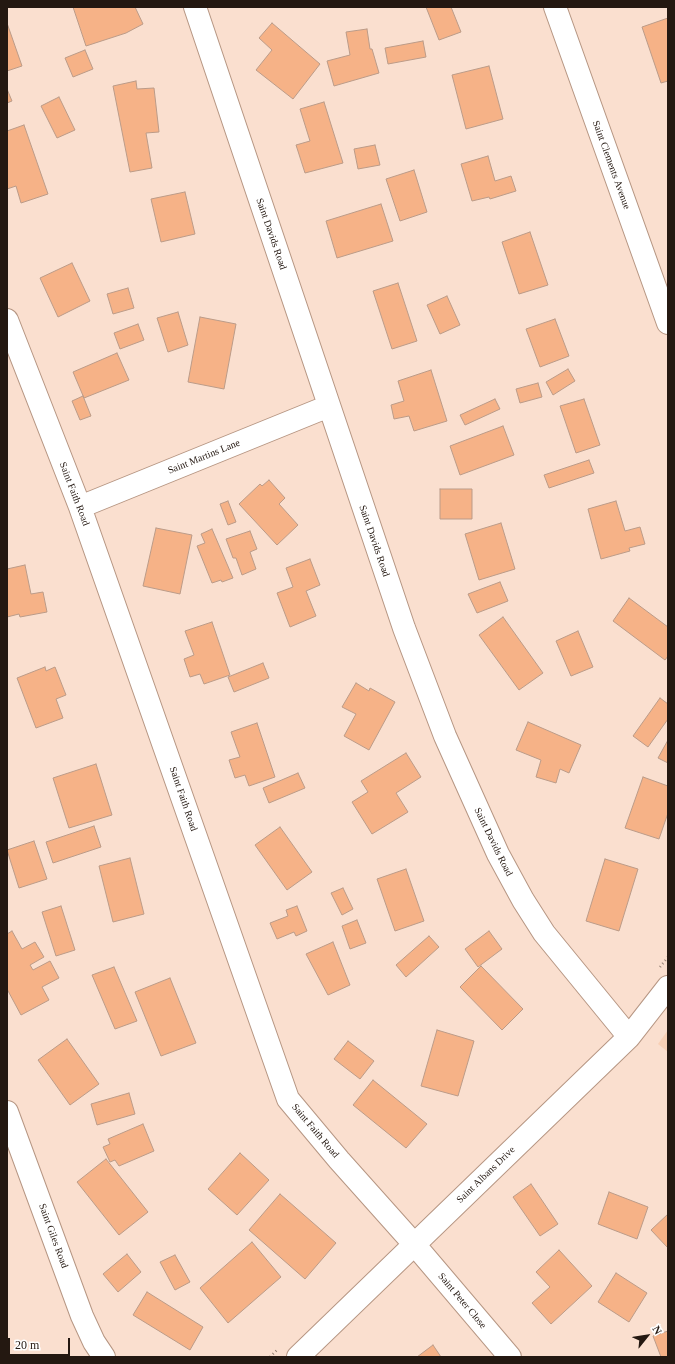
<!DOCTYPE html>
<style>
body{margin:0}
#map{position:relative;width:675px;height:1364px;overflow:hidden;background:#fadfcf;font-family:"Times New Roman",serif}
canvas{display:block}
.frame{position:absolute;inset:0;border:8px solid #241811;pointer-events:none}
.north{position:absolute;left:627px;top:1316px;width:40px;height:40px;-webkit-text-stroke:3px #fff;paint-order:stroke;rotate:60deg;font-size:11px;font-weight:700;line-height:16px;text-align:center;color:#241811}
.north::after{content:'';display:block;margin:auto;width:14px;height:18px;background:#241811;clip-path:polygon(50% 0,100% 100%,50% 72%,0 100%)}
.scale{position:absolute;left:8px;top:1338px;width:62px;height:18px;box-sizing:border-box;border:2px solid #241811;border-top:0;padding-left:5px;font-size:12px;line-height:14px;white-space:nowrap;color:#241811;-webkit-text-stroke:3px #fff;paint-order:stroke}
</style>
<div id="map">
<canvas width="675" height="1364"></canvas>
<div class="frame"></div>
<div class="north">N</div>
<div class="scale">20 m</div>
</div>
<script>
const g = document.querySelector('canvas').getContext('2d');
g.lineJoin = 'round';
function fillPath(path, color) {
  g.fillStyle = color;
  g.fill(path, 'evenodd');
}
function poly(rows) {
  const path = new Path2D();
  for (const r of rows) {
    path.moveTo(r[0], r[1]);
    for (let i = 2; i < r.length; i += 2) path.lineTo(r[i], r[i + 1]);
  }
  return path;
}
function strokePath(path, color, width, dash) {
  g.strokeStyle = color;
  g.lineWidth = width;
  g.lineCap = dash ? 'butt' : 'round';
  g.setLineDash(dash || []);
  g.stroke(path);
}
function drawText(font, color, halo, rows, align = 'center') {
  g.font = font + ' "Times New Roman",serif';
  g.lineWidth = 3;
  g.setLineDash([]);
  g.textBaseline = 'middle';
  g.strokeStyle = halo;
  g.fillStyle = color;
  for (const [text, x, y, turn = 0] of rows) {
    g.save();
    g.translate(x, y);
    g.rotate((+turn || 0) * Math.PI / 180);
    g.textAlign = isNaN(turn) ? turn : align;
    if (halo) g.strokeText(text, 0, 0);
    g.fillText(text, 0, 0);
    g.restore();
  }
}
fillPath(poly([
 [668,1030,668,1052,658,1044]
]), '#f8d0b6');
const building = poly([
 [73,7,135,7,143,24,126,33,86,46,73,7],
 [426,7,451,7,461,32,439,40,426,7],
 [668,18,668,81,661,83,642,27,668,18],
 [7,23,22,66,7,71,7,23],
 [272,23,320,64,293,99,256,70,272,50,259,38,272,23],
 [367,29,370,49,372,49,379,73,334,86,327,61,350,55,346,32,367,29],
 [423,41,426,57,388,64,385,48,423,41],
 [85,50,93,69,73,77,65,58,85,50],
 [489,66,503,119,466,129,452,75,489,66],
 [136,81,137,89,154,88,159,132,146,133,152,168,130,172,113,86,136,81],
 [7,89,12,101,7,103,7,89],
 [59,97,75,130,57,138,41,106,59,97],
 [324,102,343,163,305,173,296,145,310,141,300,109,324,102],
 [24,125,48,194,21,203,16,186,7,189,7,131,24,125],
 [375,145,380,165,358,169,354,149,375,145],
 [488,156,495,181,511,176,516,191,490,199,489,197,472,201,461,164,488,156],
 [414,170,427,212,400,221,386,179,414,170],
 [185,192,195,234,161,242,151,199,185,192],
 [381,204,393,241,337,258,326,221,381,204],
 [530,232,548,285,519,294,502,242,530,232],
 [72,263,90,301,58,317,40,278,72,263],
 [398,283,417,341,392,349,373,291,398,283],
 [128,288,134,308,113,314,107,294,128,288],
 [447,296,460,325,440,334,427,305,447,296],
 [178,312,188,345,168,352,157,318,178,312],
 [200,317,236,324,224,389,188,382,200,317],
 [555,319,569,356,540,367,526,329,555,319],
 [138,324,144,340,120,349,114,333,138,324],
 [117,353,129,380,84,398,73,372,117,353],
 [568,369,575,381,553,395,546,382,568,369],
 [431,370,447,421,414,431,409,416,394,419,391,405,404,401,398,381,431,370],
 [538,383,542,397,520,403,516,389,538,383],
 [83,396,91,416,80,420,72,401,83,396],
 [495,399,500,409,465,425,460,415,495,399],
 [584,399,600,445,576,453,560,406,584,399],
 [503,426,514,455,460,475,450,446,503,426],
 [589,460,594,473,549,488,544,475,589,460],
 [269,480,285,498,279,504,298,525,277,545,239,504,260,484,262,486,269,480],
 [440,489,472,489,472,519,440,519,440,489],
 [228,501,236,522,228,525,220,504,228,501],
 [616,501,625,531,640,527,645,544,629,548,630,551,601,559,588,509,616,501],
 [501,523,515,569,479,580,465,534,501,523],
 [156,528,192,535,180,594,143,586,156,528],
 [212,529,233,578,222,582,221,580,212,583,197,546,205,543,201,534,212,529],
 [250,531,257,549,250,552,256,569,242,575,236,558,233,558,226,539,250,531],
 [310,559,320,585,306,591,316,616,290,627,277,593,293,587,286,568,310,559],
 [25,565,31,594,43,592,47,612,20,617,19,614,7,617,7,569,25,565],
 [500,582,508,601,477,613,468,594,500,582],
 [629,598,668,627,668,656,665,660,613,621,629,598],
 [503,617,543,673,519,690,479,635,503,617],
 [212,622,230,675,204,684,200,674,190,677,184,659,194,655,185,631,212,622],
 [578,631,593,667,571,676,556,641,578,631],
 [263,663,269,678,234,692,228,677,263,663],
 [45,667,46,671,55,667,66,695,56,699,63,718,36,728,17,678,45,667],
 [356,683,369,691,370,688,395,702,369,750,344,736,356,714,342,707,356,683],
 [660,698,668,704,668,719,648,747,633,736,660,698],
 [528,722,581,745,569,773,560,769,556,783,536,777,541,760,516,750,528,722],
 [257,723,275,777,249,786,245,775,235,778,229,760,240,757,231,732,257,723],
 [668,740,668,763,658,758,668,740],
 [406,753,421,777,396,793,408,812,372,834,352,802,368,792,361,781,406,753],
 [96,764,112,815,69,828,53,778,96,764],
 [298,773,305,788,269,803,263,788,298,773],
 [643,777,668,786,668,813,659,839,625,828,643,777],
 [94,826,101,847,53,863,46,842,94,826],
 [280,827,312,872,287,890,255,845,280,827],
 [34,841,47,879,19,888,7,850,34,841],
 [130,858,144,914,113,922,99,866,130,858],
 [605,859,638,869,619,931,586,921,605,859],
 [406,869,424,921,395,931,377,879,406,869],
 [343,888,353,909,342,915,331,893,343,888],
 [61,906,75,950,56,956,42,912,61,906],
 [297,906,307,931,296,936,294,932,277,939,270,923,288,916,286,910,297,906],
 [357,920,366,943,350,949,342,926,357,920],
 [12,931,22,949,35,942,44,957,30,965,33,970,50,961,59,978,42,987,49,1000,21,1015,7,989,7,934,12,931],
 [489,931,502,949,478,967,465,949,489,931],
 [429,936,439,947,406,977,396,965,429,936],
 [333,942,350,985,328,995,306,954,333,942],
 [481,966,523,1009,502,1030,460,987,481,966],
 [114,967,137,1021,115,1029,92,975,114,967],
 [170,978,196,1043,161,1056,135,992,170,978],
 [437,1030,474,1041,458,1096,421,1086,437,1030],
 [67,1039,99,1084,70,1105,38,1060,67,1039],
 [348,1041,374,1061,360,1079,334,1059,348,1041],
 [373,1080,427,1124,406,1148,353,1105,373,1080],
 [129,1093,135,1114,97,1125,91,1104,129,1093],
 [143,1124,154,1151,119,1166,115,1160,110,1162,103,1147,110,1144,108,1139,143,1124],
 [240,1153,269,1180,237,1215,208,1189,240,1153],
 [106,1159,148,1212,119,1235,77,1182,106,1159],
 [531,1184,558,1224,540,1236,513,1197,531,1184],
 [609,1192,648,1207,637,1239,598,1224,609,1192],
 [280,1194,336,1243,305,1279,249,1230,280,1194],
 [668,1214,668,1248,651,1230,668,1214],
 [252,1242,281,1277,228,1323,200,1288,252,1242],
 [559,1250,592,1286,551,1324,532,1303,550,1287,536,1272,559,1250],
 [127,1254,141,1272,118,1292,103,1274,127,1254],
 [175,1255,190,1282,175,1290,160,1262,175,1255],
 [616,1273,647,1293,629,1322,598,1302,616,1273],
 [147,1292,203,1327,190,1350,133,1315,147,1292],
 [668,1331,668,1357,661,1357,653,1336,668,1331],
 [433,1345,441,1357,417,1357,433,1345]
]);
fillPath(building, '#f6b287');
strokePath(building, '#bb9b88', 1);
const street = poly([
 [195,7,404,628,445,736,498,854,523,900,544,933,629,1037],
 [555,7,668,323],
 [7,320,80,507,288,1099,339,1160,414,1244,510,1357],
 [80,507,329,406],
 [7,1112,82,1316,94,1342,104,1357],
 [298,1357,629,1037,668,987]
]);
strokePath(street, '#b69683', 24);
strokePath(poly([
 [660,967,668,957],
 [270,1357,277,1350]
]), '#978377', 2.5, [1, 3]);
strokePath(street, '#fff', 22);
drawText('10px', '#241811', '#fff', [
 ["Saint Clements Avenue",611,165,70],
 ["Saint Davids Road",271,234,71],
 ["Saint Martins Lane",204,457,-22],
 ["Saint Faith Road",74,494,69],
 ["Saint Davids Road",374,541,71],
 ["Saint Faith Road",183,799,71],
 ["Saint Davids Road",493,842,64],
 ["Saint Faith Road",315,1131,50],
 ["Saint Albans Drive",486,1175,-44],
 ["Saint Giles Road",53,1236,70],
 ["Saint Peter Close",462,1301,50]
]);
</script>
